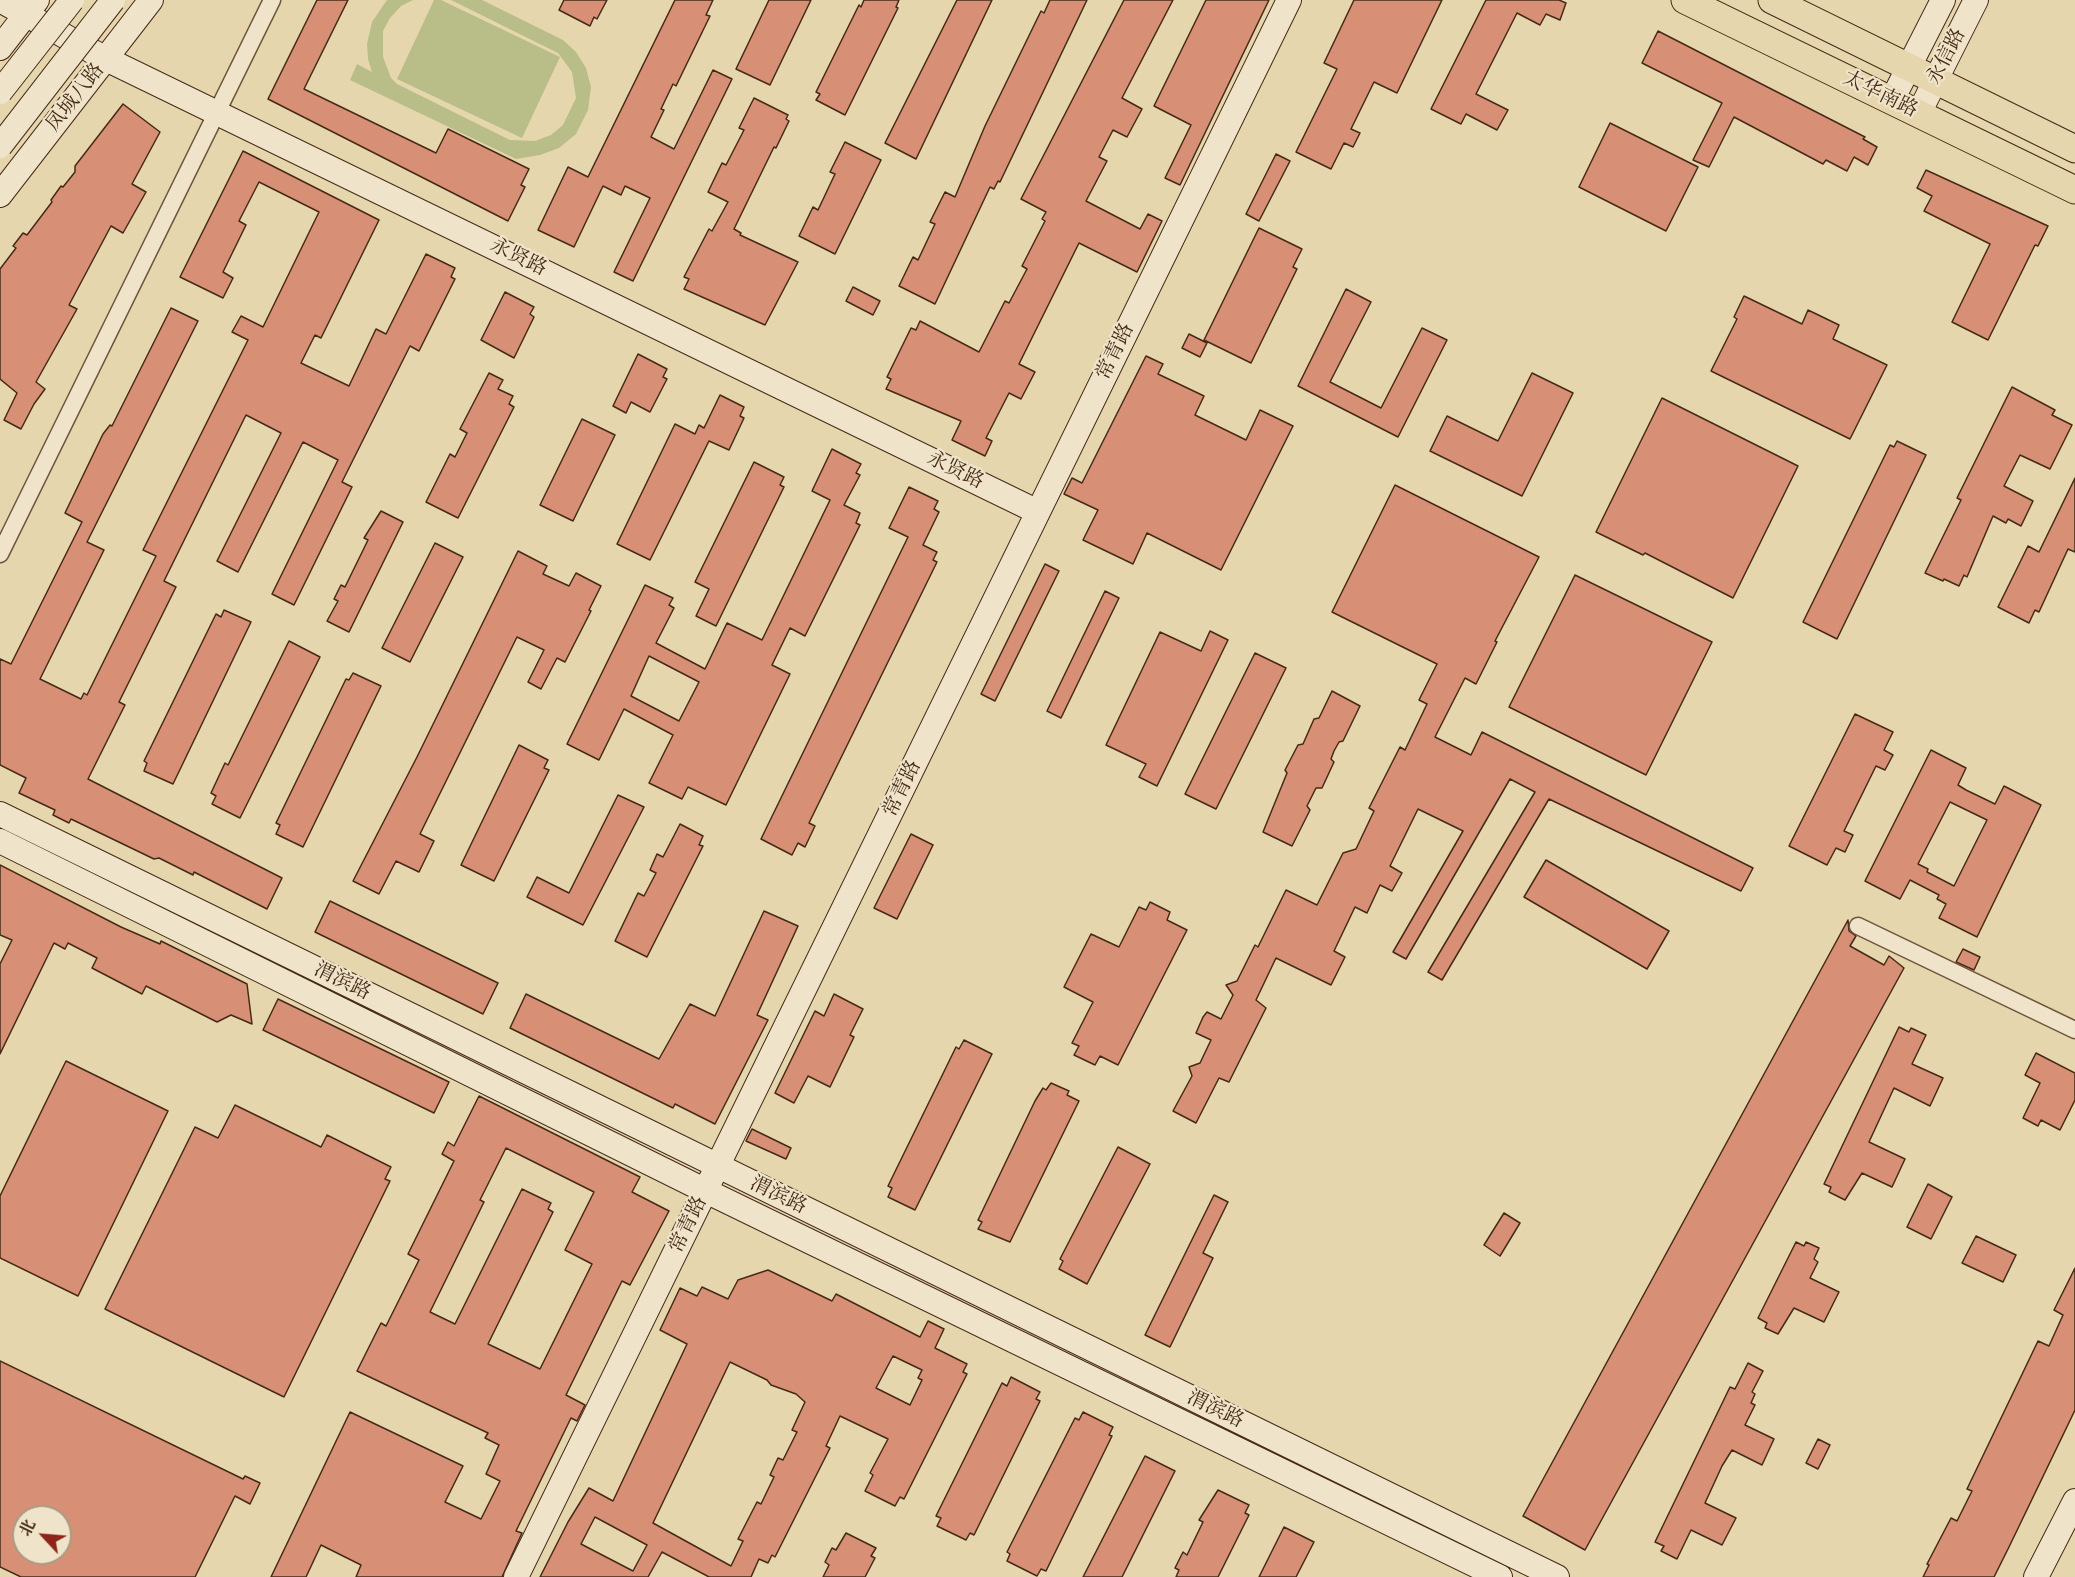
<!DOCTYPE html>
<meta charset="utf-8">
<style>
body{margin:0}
#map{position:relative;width:2075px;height:1577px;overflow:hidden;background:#e6d6ad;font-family:Cardo,"Noto Serif SC",serif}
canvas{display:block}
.north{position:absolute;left:12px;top:1505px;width:60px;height:60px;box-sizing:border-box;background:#efe4ca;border:2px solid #ab9a82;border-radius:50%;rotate:296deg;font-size:16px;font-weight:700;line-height:24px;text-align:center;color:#462a17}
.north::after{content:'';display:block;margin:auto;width:21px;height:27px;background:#8f2418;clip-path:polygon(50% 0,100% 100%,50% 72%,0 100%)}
</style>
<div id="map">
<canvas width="2075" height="1577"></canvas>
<div class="north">北</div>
</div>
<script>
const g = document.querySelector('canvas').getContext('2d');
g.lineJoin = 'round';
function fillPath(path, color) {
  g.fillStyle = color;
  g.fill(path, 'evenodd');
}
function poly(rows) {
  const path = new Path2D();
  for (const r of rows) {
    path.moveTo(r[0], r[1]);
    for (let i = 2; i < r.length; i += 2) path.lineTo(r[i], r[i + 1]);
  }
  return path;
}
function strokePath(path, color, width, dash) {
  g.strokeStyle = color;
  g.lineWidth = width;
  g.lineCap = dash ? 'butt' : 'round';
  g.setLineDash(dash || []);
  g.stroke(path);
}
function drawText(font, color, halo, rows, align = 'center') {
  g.font = font + ' Cardo,"Noto Serif SC",serif';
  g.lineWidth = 4.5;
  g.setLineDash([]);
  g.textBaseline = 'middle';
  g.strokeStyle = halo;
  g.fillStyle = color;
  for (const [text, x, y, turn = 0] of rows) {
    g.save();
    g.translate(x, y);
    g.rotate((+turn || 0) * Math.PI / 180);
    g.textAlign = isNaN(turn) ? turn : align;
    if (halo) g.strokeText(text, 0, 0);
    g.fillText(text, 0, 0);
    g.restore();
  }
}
fillPath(poly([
 [387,0,413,0,401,6,390,18,383,31,383,57,391,78,397,84,510,140,535,141,551,135,563,125,576,98,572,72,558,53,451,0,482,0,563,40,576,52,586,68,591,87,588,110,576,134,559,148,540,155,516,159,350,80,357,64,372,72,368,59,367,44,372,22],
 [434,0,441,0,560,57,522,138,397,79]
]), '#b9bd87');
const building = poly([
 [317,0,348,0,304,89,436,153,448,129,529,169,521,185,525,187,508,221,268,99,317,0],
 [564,0,607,0,597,19,594,17,590,26,559,10,564,0],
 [675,0,713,0,706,15,710,16,676,86,673,84,661,109,664,110,651,137,674,149,713,70,732,79,633,281,614,272,650,198,625,186,621,195,603,186,574,247,538,230,568,167,588,177,675,0],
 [769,0,811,0,770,85,736,69,769,0],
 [864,0,899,0,896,7,898,8,845,115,816,100,820,94,816,92,859,5,861,7,864,0],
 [957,0,992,0,916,159,885,143,957,0],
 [1050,0,1087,0,1000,182,998,181,994,189,990,187,935,304,899,286,913,257,918,260,935,224,930,222,945,192,955,197,985,126,1041,11,1044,13,1050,0],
 [1124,0,1173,0,1122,98,1142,109,1127,137,1113,130,1099,157,1107,161,1086,201,1140,229,1148,214,1162,221,1137,272,1079,243,1019,364,1035,372,1021,399,1009,393,986,438,992,441,985,456,952,440,961,421,886,389,891,379,887,377,911,328,916,330,920,321,979,352,1005,301,1009,303,1027,269,1022,266,1045,221,1042,219,1046,212,1021,199,1124,0],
 [1206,0,1269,0,1180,185,1165,178,1191,125,1154,106,1206,0],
 [1354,0,1442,0,1397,93,1374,82,1351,129,1360,133,1353,147,1344,143,1331,169,1296,152,1337,69,1324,63,1354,0],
 [1486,0,1559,0,1566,3,1560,20,1546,14,1540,25,1517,13,1476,94,1508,110,1497,130,1466,114,1461,124,1431,109,1486,0],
 [1658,31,1865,137,1863,139,1877,147,1868,165,1854,157,1847,171,1826,160,1823,164,1734,117,1709,167,1693,160,1722,103,1642,63,1658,31],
 [754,98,788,115,786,119,789,121,776,148,774,147,734,229,741,233,740,235,798,262,765,325,684,289,689,279,684,277,709,229,712,231,728,202,708,192,722,163,726,165,744,130,739,128,754,98],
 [123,104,160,132,132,184,146,192,123,233,111,226,69,305,77,309,36,382,45,389,34,404,21,429,4,420,17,393,0,379,0,269,16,248,13,246,23,233,27,235,52,202,51,200,61,186,63,187,75,172,75,166,123,104],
 [1610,123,1698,167,1666,231,1579,187,1610,123],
 [845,142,881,160,835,254,799,236,813,207,818,210,835,174,830,172,845,142],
 [243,151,379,220,321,338,315,335,301,363,349,386,376,329,386,334,426,254,455,268,451,277,455,279,419,351,410,346,342,482,352,487,294,605,272,594,338,460,303,442,238,572,217,561,281,433,246,415,164,581,176,587,119,702,125,705,88,779,282,878,267,909,194,872,193,875,159,858,154,859,71,819,69,823,53,815,55,810,19,793,26,778,0,765,0,659,11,664,82,522,65,513,103,434,110,425,112,426,171,308,198,321,87,542,104,550,40,679,81,699,84,693,87,695,156,556,143,550,248,340,232,332,241,316,263,327,319,212,259,182,239,221,246,225,223,272,233,278,223,298,180,277,243,151],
 [1276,154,1290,161,1259,221,1246,214,1276,154],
 [1926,170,2048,226,2038,246,2035,245,1988,340,1952,322,1990,244,1924,211,1932,196,1917,188,1926,170],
 [1259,228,1302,249,1293,267,1297,269,1251,363,1204,340,1259,228],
 [853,287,880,301,873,315,846,301,853,287],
 [1346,289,1371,302,1330,382,1381,408,1422,328,1447,340,1398,437,1298,386,1346,289],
 [505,292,534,307,530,314,534,317,514,358,481,340,505,292],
 [1744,296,1802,324,1808,310,1839,325,1833,339,1887,365,1850,439,1711,371,1737,319,1734,317,1744,296],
 [1189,334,1207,343,1200,357,1182,348,1189,334],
 [638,354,667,369,663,377,667,379,650,412,631,402,626,413,613,406,638,354],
 [1146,356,1163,364,1158,374,1204,396,1195,415,1246,440,1260,410,1293,426,1221,570,1147,533,1133,564,1083,540,1098,510,1064,494,1072,478,1082,483,1146,356],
 [489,373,503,380,498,389,513,396,509,404,514,407,458,518,426,502,450,454,455,457,467,433,460,429,489,373],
 [1532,373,1573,393,1522,496,1430,451,1447,416,1498,441,1532,373],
 [2012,387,2055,410,2052,415,2072,425,2050,469,2020,455,2004,486,2033,501,2021,526,2008,519,2006,523,1993,516,1967,577,1964,575,1959,586,1944,579,1943,581,1925,573,1961,500,1957,498,2012,387],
 [720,395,744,407,740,416,744,418,729,450,709,441,650,560,617,544,675,424,695,434,699,425,704,428,720,395],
 [1662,398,1798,466,1733,598,1645,553,1643,555,1596,532,1662,398],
 [582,419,615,435,573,521,540,505,582,419],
 [1897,441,1926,455,1837,639,1803,622,1890,445,1894,447,1897,441],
 [832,449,861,464,856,473,860,475,844,505,860,513,856,523,860,525,805,636,790,628,772,665,790,674,726,805,688,787,682,799,649,783,673,735,624,709,599,760,567,744,645,585,673,598,669,605,674,608,656,643,705,669,727,623,762,640,830,500,812,491,832,449],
 [649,656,699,682,679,721,631,696,649,656],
 [754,462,784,477,780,485,784,487,716,626,696,616,709,589,695,582,754,462],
 [2075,478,2075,552,2068,549,2039,612,2035,610,2029,623,1998,607,2028,546,2039,552,2075,478],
 [1395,485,1539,557,1495,641,1497,642,1476,684,1465,678,1435,737,1471,755,1482,732,1753,868,1741,891,1549,799,1442,980,1428,972,1535,792,1510,779,1406,959,1393,952,1463,831,1418,809,1390,866,1402,873,1392,891,1380,885,1367,913,1355,907,1334,951,1345,957,1331,985,1276,958,1256,1000,1266,1008,1229,1082,1219,1078,1196,1123,1173,1111,1192,1076,1189,1067,1200,1063,1211,1040,1196,1033,1203,1017,1207,1012,1221,1019,1233,995,1226,985,1237,981,1255,945,1258,947,1286,890,1317,905,1343,853,1356,849,1374,811,1369,808,1400,747,1405,750,1427,704,1419,700,1437,664,1332,612,1395,485],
 [909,487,938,501,934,509,939,512,923,545,937,552,933,560,937,562,809,823,815,826,805,847,798,843,792,855,761,839,908,537,889,528,909,487],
 [381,511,403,522,349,632,327,621,338,601,334,599,341,585,345,587,368,540,364,538,381,511],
 [435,543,463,557,410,662,382,648,435,543],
 [518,551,547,566,543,574,569,586,576,573,601,586,589,610,591,611,565,662,557,658,541,689,528,682,544,650,517,637,420,834,434,841,419,872,396,861,379,894,353,881,417,757,518,551],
 [1045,564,1059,571,995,701,981,694,1045,564],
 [1575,575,1712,642,1646,775,1509,707,1575,575],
 [1105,591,1119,598,1061,718,1047,711,1105,591],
 [224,610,251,622,173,784,144,771,147,763,144,761,216,614,221,617,224,610],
 [1210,631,1228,640,1157,786,1139,777,1146,764,1106,745,1160,632,1201,651,1210,631],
 [289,641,320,657,240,818,212,804,216,796,211,793,225,763,228,765,289,641],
 [1255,653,1286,668,1216,809,1185,794,1255,653],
 [353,673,381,686,303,847,276,834,280,825,276,823,346,679,349,680,353,673],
 [1332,691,1360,706,1343,741,1339,742,1334,751,1331,759,1334,762,1322,788,1316,788,1307,806,1310,810,1292,846,1263,832,1287,773,1285,770,1298,745,1303,744,1314,719,1319,718,1332,691],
 [1855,714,1893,732,1884,750,1893,755,1885,770,1876,766,1844,831,1853,835,1845,852,1836,848,1827,865,1789,846,1855,714],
 [519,745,548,760,544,768,549,770,494,881,461,865,519,745],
 [1931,750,1966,768,1958,785,1966,790,1995,804,2004,786,2041,805,1977,937,1939,918,1946,904,1937,899,1939,895,1910,880,1900,899,1865,881,1931,750],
 [1950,802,1987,820,1954,886,1927,872,1928,869,1918,864,1950,802],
 [618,795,644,807,583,925,527,897,537,877,569,893,618,795],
 [680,824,703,836,699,845,703,846,647,957,615,941,638,893,644,896,656,873,650,870,657,854,663,857,680,824],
 [911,834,933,845,897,919,874,908,911,834],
 [1546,860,1669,931,1647,969,1524,897,1546,860],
 [0,865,121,927,160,944,161,941,247,984,252,1024,231,1015,217,1022,146,986,142,994,92,968,97,958,68,943,65,949,54,943,0,1054,0,964,12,940,0,935,0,865],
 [330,901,498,983,483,1014,315,932,330,901],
 [1150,902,1170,912,1167,920,1187,930,1118,1065,1100,1056,1095,1065,1074,1055,1079,1046,1072,1043,1093,1002,1064,987,1091,934,1119,947,1139,907,1146,910,1150,902],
 [764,911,798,926,757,1015,768,1020,715,1124,675,1104,673,1108,510,1028,526,994,659,1059,690,1004,715,1016,764,911],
 [1848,920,1849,931,1856,936,1850,946,1884,965,1889,956,1904,968,1585,1550,1523,1516,1848,920],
 [1963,949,1980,957,1974,970,1956,962,1963,949],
 [834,994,863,1009,850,1035,854,1037,830,1087,808,1076,794,1103,775,1093,815,1011,824,1016,834,994],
 [278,999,449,1082,434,1113,263,1030,278,999],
 [1899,1027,1909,1032,1911,1028,1926,1035,1912,1064,1943,1078,1930,1106,1894,1088,1869,1142,1905,1159,1892,1187,1862,1173,1845,1200,1829,1192,1831,1187,1824,1184,1899,1027],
 [964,1040,992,1054,915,1210,888,1197,892,1188,888,1186,956,1047,959,1049,964,1040],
 [2036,1053,2075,1073,2075,1100,2060,1130,2041,1120,2038,1126,2023,1118,2040,1083,2025,1075,2036,1053],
 [66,1061,168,1111,78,1296,0,1258,0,1196,66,1061],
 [1051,1083,1069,1091,1067,1095,1079,1101,1010,1242,978,1229,982,1222,978,1220,1035,1101,1043,1088,1046,1090,1051,1083],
 [479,1096,640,1177,632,1192,669,1211,630,1285,622,1281,566,1395,585,1405,577,1421,571,1418,516,1531,522,1533,502,1577,356,1577,361,1565,321,1545,306,1577,271,1577,350,1412,463,1466,445,1502,481,1519,500,1481,486,1474,499,1445,485,1438,488,1433,357,1371,381,1323,386,1326,419,1260,408,1254,454,1161,442,1154,448,1142,454,1146,479,1096],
 [506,1148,594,1192,565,1250,592,1264,540,1369,488,1344,553,1212,548,1209,551,1203,522,1189,455,1324,430,1312,484,1202,480,1200,506,1148],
 [235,1105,321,1147,327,1135,391,1167,385,1179,390,1181,284,1397,105,1309,195,1127,218,1138,235,1105],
 [752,1129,791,1148,786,1159,746,1141,752,1129],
 [1118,1147,1150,1164,1087,1284,1059,1269,1063,1261,1060,1259,1118,1147],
 [1928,1184,1952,1197,1931,1239,1907,1227,1928,1184],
 [1214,1195,1228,1202,1203,1253,1213,1258,1170,1347,1145,1335,1214,1195],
 [1504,1213,1520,1223,1500,1256,1484,1245,1504,1213],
 [1976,1236,2016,1255,2003,1282,1962,1263,1976,1236],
 [1796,1242,1804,1246,1806,1242,1819,1248,1814,1259,1818,1262,1810,1278,1839,1292,1824,1322,1794,1308,1778,1334,1765,1328,1767,1323,1758,1318,1796,1242],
 [2075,1268,2075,1410,2009,1547,1994,1577,1923,1577,1929,1565,1927,1564,1951,1518,1957,1521,1972,1491,1967,1489,2038,1341,2049,1346,2063,1315,2054,1310,2075,1268],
 [768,1270,832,1301,836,1294,920,1337,928,1321,944,1329,935,1348,967,1364,963,1372,967,1374,904,1499,900,1497,895,1506,865,1491,873,1475,870,1473,888,1439,840,1416,826,1446,830,1448,775,1557,772,1555,768,1563,759,1559,751,1577,709,1577,662,1552,648,1577,540,1577,568,1522,589,1488,613,1501,687,1344,660,1330,680,1288,697,1296,702,1287,728,1299,738,1280,768,1270],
 [893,1356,922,1370,918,1378,922,1380,910,1405,876,1388,893,1356],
 [730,1362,767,1380,771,1385,796,1394,805,1402,792,1430,797,1432,783,1460,778,1458,770,1475,774,1477,761,1504,757,1502,738,1539,743,1541,731,1566,653,1523,730,1362],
 [595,1517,647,1545,633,1571,581,1544,595,1517],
 [0,1361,243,1479,245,1476,260,1483,250,1504,235,1496,195,1577,21,1577,0,1567,0,1361],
 [24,1517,60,1517,60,1553,24,1553,24,1517],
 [1748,1363,1763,1371,1752,1392,1755,1394,1751,1403,1755,1405,1745,1425,1774,1439,1762,1465,1732,1450,1722,1466,1705,1503,1736,1518,1722,1545,1691,1530,1677,1559,1661,1551,1664,1546,1655,1542,1730,1387,1735,1389,1748,1363],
 [1011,1377,1040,1392,1036,1399,1040,1401,974,1535,970,1533,966,1540,937,1526,941,1518,936,1516,1002,1383,1007,1386,1011,1377],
 [1083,1412,1113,1427,1109,1435,1112,1436,1046,1571,1041,1569,1037,1576,1007,1561,1010,1554,1007,1552,1075,1418,1079,1420,1083,1412],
 [1818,1439,1830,1445,1818,1469,1806,1463,1818,1439],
 [1145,1456,1175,1471,1122,1577,1083,1577,1145,1456],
 [1218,1490,1249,1505,1245,1513,1249,1515,1218,1577,1176,1577,1179,1570,1175,1568,1183,1552,1187,1555,1203,1522,1199,1520,1218,1490],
 [1284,1527,1314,1542,1296,1577,1259,1577,1284,1527],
 [846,1533,876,1548,871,1556,875,1558,865,1577,823,1577,829,1565,825,1562,832,1548,836,1550,846,1533]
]);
fillPath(building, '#d79075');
strokePath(building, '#462a17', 1.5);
const street = poly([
 [0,554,272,0],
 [1858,926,2075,1030]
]);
const secondary = poly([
 [0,0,106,59,1038,512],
 [0,48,37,0],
 [1892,100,1943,0],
 [1919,113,1976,0],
 [0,195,151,0],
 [0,814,1557,1577],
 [0,841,706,1191,1500,1577],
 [516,1577,1289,0],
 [2036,1577,2075,1501]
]);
const primary = poly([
 [1685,0,2075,190],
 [1772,0,2075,149]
]);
strokePath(street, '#6e553c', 19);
strokePath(secondary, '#462a17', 26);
strokePath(primary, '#462a17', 29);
strokePath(street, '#efe4ca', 16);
strokePath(secondary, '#efe4ca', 24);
strokePath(primary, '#e6d6ad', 27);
const secondaryBridge = poly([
 [0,92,72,0],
 [0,146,113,0]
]);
strokePath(secondaryBridge, '#462a17', 26, []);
strokePath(secondaryBridge, '#efe4ca', 24);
drawText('20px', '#462a17', '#efe4ca', [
 ["永信路",1947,57,-63],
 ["太华南路",1880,95,26],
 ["凤城八路",76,98,-52],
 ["永贤路",518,258,26],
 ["常青路",1116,352,-64],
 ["永贤路",955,471,26],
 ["常青路",903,789,-64],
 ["渭滨路",342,982,26],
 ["渭滨路",778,1196,26],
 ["常青路",689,1225,-64],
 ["渭滨路",1215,1410,26]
]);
</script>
